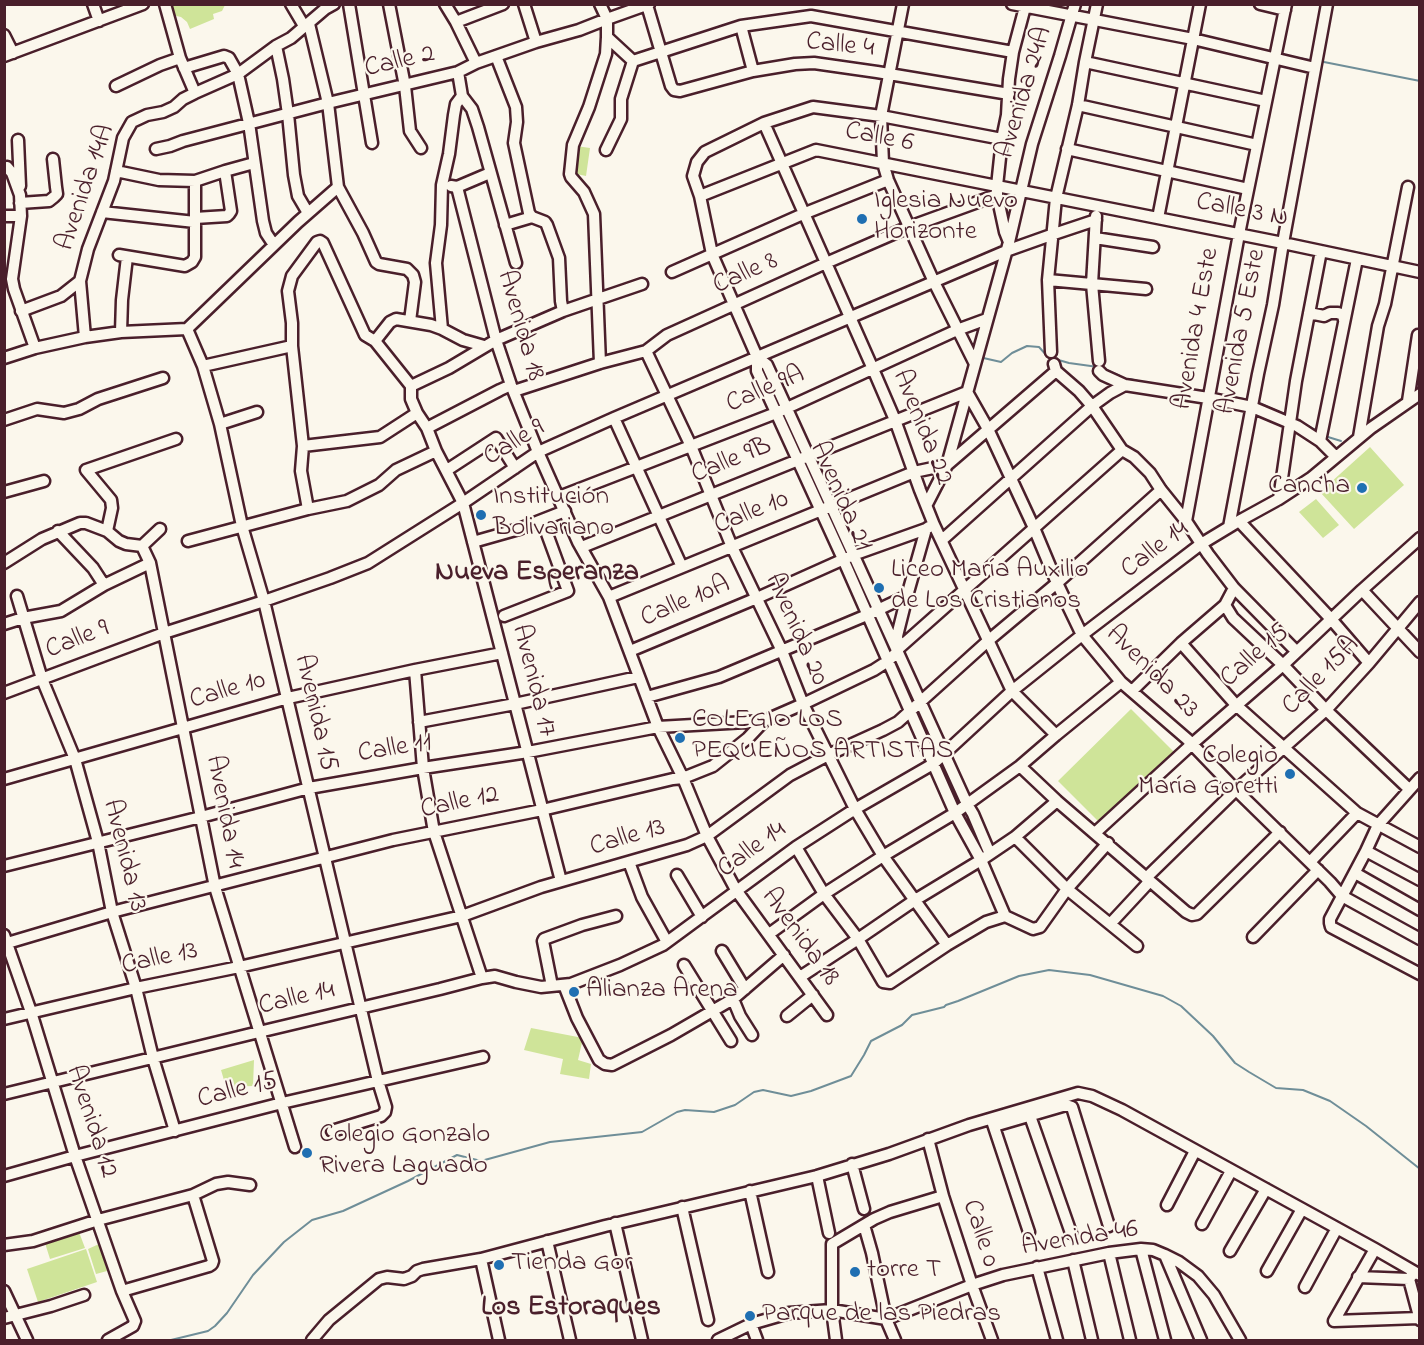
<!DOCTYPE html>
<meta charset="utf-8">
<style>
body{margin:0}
#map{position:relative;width:1424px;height:1345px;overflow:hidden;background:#fbf7ec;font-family:"Indie Flower",sans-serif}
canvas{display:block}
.frame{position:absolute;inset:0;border:6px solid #4a1f2b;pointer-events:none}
</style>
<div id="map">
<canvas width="1424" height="1345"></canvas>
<div class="frame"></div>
</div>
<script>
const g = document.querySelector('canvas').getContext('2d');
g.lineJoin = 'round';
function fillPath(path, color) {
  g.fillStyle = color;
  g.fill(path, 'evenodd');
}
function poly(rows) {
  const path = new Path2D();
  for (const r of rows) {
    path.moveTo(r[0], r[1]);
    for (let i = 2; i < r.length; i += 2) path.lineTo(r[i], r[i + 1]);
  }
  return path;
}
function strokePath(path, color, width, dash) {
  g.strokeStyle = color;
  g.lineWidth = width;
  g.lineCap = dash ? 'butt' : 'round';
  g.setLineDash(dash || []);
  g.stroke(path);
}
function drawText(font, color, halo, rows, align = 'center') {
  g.font = font + ' "Indie Flower",sans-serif';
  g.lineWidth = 4.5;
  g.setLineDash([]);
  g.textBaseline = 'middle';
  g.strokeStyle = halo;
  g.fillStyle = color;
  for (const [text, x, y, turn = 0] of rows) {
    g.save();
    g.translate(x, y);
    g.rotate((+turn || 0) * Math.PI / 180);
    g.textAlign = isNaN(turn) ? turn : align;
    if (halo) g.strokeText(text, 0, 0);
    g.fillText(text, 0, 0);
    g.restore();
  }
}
fillPath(poly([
 [169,5,225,5,222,11,213,14,214,19,190,29,187,22,181,17,172,15],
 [576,146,590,148,586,176,572,173],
 [1370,447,1404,485,1354,529,1320,492],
 [1316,499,1339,525,1323,538,1299,512],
 [1131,709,1174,752,1101,824,1058,781],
 [531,1028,583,1038,578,1060,591,1064,589,1079,560,1074,563,1059,524,1050],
 [254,1060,253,1086,226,1087,221,1070],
 [79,1232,85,1248,50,1259,45,1243],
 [99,1244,107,1271,96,1274,88,1249],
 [86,1249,97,1282,38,1302,27,1269]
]), '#cfe499');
strokePath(poly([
 [1282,55,1309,60],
 [1324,62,1420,81],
 [979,357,1001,362,1012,353,1027,346,1039,347,1048,357,1069,363,1098,367],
 [1104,369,1120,376],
 [1130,379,1142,382],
 [1215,394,1244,399],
 [1259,403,1286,415],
 [1295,419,1319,432],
 [1328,437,1341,441],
 [171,1340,208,1331,215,1326,227,1313,253,1275,284,1242,312,1220,343,1211,408,1181,457,1155,481,1161,550,1142,642,1132,677,1112,685,1110,714,1112,735,1105,754,1092,763,1090,791,1096,811,1091,851,1076,864,1055,871,1041,902,1025,912,1015,944,1007,946,1005,958,1001,1019,976,1049,970,1090,975,1163,996,1181,1006,1213,1036,1235,1063,1249,1072,1276,1088,1303,1090,1330,1101,1366,1126,1420,1169]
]), '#6f8e98', 2);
const minor = poly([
 [93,4,99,21],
 [165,4,180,58,195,93],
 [291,4,304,26],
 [349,4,372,143],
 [389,4,405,86,410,131,421,148],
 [445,4,456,22,476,63],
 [524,4,536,42],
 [600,4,607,19,607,37,606,54,589,107,573,145,570,174,571,177,584,192,594,214,600,363],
 [903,4,881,116,883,163,888,180,934,282,975,364],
 [1012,4,1193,39,1315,68],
 [1260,4,1285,10],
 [647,5,671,86,674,90,680,91,753,71,795,64,814,63,877,72,1009,94],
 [456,22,503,4],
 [309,24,328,103,338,187,363,233,376,262,379,264,407,269,413,275,415,282,410,321],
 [741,26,753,71],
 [4,35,13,53],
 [607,37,633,61],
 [276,46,283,79,288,114,294,175,298,196,308,213],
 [4,56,143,4],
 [496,56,516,107,517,122,514,143,529,213,532,217,545,222,547,225,559,258,561,301,563,311],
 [633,61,741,26,811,16,1013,52],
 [1085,62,1266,101],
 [184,68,224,56,229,58,238,74,249,123,263,221,266,233,274,245],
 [458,72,462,96,472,109,478,127,516,263],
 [116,86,160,65,180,58],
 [1078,105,1257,145],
 [764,123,873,369,895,420,920,490,934,525,1012,691,1056,735],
 [1002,139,881,116,813,107,764,123,705,152,697,162,693,176,700,196,712,254,757,357,757,371,843,559,955,813,981,860,1005,916],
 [18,140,20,186],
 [156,149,170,146,183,141,328,103,458,72,476,63,536,42,579,30,607,19,649,4],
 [1067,149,1248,189],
 [606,150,621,119,621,99,633,61],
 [7,167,12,173,20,195,21,216,12,279,14,289,35,348],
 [116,171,159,180,195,181,225,171,254,163],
 [451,186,457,187,490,173],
 [457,187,496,340,511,385,538,452,578,542,609,597,658,727,683,778,707,836,736,890,827,1015],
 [700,196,816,150,1283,243,1420,272],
 [20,203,49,201,54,197,57,194,56,187,53,159],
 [102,212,195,222],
 [4,216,21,216],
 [1096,216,1092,284,1099,361],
 [195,218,227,216,229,214,231,211,225,171],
 [1158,218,1200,4],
 [505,225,532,217],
 [1095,238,1153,247],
 [1009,242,1005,232,997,195,997,186,1002,139,1007,115,1009,79,1013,52,1025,7],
 [119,255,185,266,192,262,195,257,195,181],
 [672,272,803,214,888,180],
 [1048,280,1146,289],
 [80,281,85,337],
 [21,311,61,296,80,281,88,249,114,181,123,138,132,122,147,115,163,112,174,107,183,99,195,93,238,74,276,46,291,38,325,9,334,4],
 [1309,313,1324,316,1330,313,1338,313,1343,315,1344,320],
 [187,329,203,366,220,424,242,526,264,601,378,1081,386,1107,385,1112,381,1116,332,1131],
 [187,329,298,222,338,187],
 [442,329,436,263,441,225,442,185,449,154,454,115,456,104,462,96],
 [121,332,122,300,127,257],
 [375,341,390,322,396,319,431,325,442,329,463,340,484,346],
 [646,351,691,446,732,547,782,651,803,704,855,809,883,856,947,945],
 [1051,352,1048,280,1056,198,1078,105,1085,62,1097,4],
 [757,357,767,365,967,804,973,814,990,854],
 [4,358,35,348,85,337,121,332,187,329],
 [1054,364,1056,371,1079,391,1092,406,1122,450,1134,457,1150,473,1161,490,1186,521,1208,554,1234,588,1297,652],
 [203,366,292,346],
 [1099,371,1103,375,1125,385,1208,398,1252,407,1297,426,1320,441,1336,457],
 [411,386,449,368,496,340,563,311,642,284],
 [514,391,600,363,646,351,667,335,826,263,909,227,997,195],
 [1408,401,1418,335],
 [614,418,682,567],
 [4,420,37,409,64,413,79,409,98,399,163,378],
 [220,424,257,412],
 [427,428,500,390,511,385],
 [1359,437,1378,326,1385,304,1408,187],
 [1320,441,1357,259],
 [303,446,380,437,417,413],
 [447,470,496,438,515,468],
 [4,492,44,481],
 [559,497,776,413,957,330,987,319],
 [1279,499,1296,381,1321,251],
 [927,504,947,465,1009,242,1032,144,1060,56,1075,4],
 [308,509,301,471,303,446,292,346,292,323,288,291,292,276,317,242,320,241,323,243,365,335,375,341,411,386,411,399,417,413,427,428,436,451,463,503,561,881],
 [1186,521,1239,234,1286,4],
 [1239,521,1331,619,1369,663],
 [1229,527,1258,374,1273,305,1283,243,1327,4],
 [58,531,93,568,104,585],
 [107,531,112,508,111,500,86,470,176,439],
 [942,540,1092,406,1110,393,1125,385],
 [188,541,308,509,347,501,379,485,396,470,436,451],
 [473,542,519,529,565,511],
 [142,546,150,563,215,887,295,1147],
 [142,546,160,529],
 [582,547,967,392,988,429,1034,528,1057,583,1082,635,1121,682,1187,739,1236,790,1330,882,1342,896,1420,939],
 [4,563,42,539,80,523,86,523,107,531,119,541,126,544,142,546],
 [1234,588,1225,605,1233,618,1283,665,1326,710,1409,789],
 [1362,590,1420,652],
 [17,596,42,679,75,759,98,842,112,912,136,988,153,1058,175,1131],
 [609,597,914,472,947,465,1056,371],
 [504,616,568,591,542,520],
 [4,624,23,618,61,611,104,585,150,563],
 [1181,643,1236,705,1357,813,1420,847],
 [898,647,897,636,907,596,926,529,929,527],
 [630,651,757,598,853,555,926,529],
 [415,670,423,768,434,832,482,978],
 [1133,690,1181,643,1225,605],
 [4,693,164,633,264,601,330,578,368,563,463,503,538,452,614,418,1006,251,1051,235,1096,220],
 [647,697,719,677,867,615,907,596],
 [419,722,515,704,638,677],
 [1020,766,1057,801,1150,881,1186,912,1192,915,1197,914,1280,832],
 [1420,778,1378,825,1366,851,1330,919,1330,923,1331,927,1420,974],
 [4,779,288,698,415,670,502,653],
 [1095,833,1192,744,1283,665,1362,590,1420,538],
 [1015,837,1067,889,1137,946],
 [796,847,824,894,858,939,883,982,890,983,947,945,986,922,1005,916,1033,929,1040,927,1067,889,1108,843],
 [1366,851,1420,880],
 [629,862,642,897,667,942],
 [1310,862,1357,813],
 [4,866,201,817,309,788,423,768,528,752,658,727,764,721],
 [1355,873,1420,910],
 [677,875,702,917],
 [1146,878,1236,790,1326,710,1369,663,1420,602],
 [1111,923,1150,881],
 [769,934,824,894,883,856,955,813,1020,766,1056,735,1121,682],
 [4,935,31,1012,75,1156,122,1291,135,1321,133,1326,108,1340],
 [1253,937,1318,870],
 [4,944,112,912,393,840,542,810,673,779,683,778,713,766,748,738,764,721,803,704,874,670,888,661,897,652,898,649,1122,450],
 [722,951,745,989],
 [684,965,731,1041],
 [800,977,858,939,915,900,981,860,1015,837,1057,801],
 [564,985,577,1018,599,1060,605,1064,612,1065,671,1035,733,999,784,955],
 [552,986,543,941,544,939,582,925,616,916],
 [733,999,740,1016,752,1035],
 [787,1016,813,995],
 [4,1019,136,988,239,967,462,916,541,887,687,845,707,836,790,775,828,755,883,730,898,722,989,640,1057,583,1161,490],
 [4,1094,259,1032,440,989,482,978,495,976,516,982,541,987,571,984,620,965,663,945,796,847,855,809,933,764,1012,691,1082,635,1201,544,1239,521,1279,499,1311,478,1371,428,1420,394],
 [1030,1116,1071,1233],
 [992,1121,1029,1232],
 [994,1126,1066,1105,1072,1107,1109,1226],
 [928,1139,943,1196,972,1285,992,1340],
 [852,1164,864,1209],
 [4,1176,75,1156,282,1103,483,1057],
 [817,1176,829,1233],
 [750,1191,768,1272],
 [1167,1205,1195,1151],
 [682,1207,708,1320],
 [615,1223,642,1340],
 [1202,1224,1231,1171],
 [864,1225,872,1253,886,1319,895,1340],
 [547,1241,570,1340],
 [4,1245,33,1241,98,1220,193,1195,216,1184,228,1182,250,1185],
 [1141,1249,1165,1340],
 [1230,1251,1266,1189],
 [1109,1253,1130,1340],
 [1165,1255,1201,1340],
 [481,1259,499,1340],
 [1073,1260,1092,1340],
 [1037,1267,1057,1340],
 [1267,1271,1302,1209],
 [1412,1275,1409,1279,1420,1320],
 [1358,1277,1409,1279],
 [1305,1287,1337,1228],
 [4,1291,27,1340],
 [122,1291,209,1266,212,1264,213,1261,193,1195],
 [4,1318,51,1306,84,1295],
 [1334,1321,1419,1318],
 [1334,1321,1375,1249],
 [751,1324,757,1340],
 [312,1340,329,1320,379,1279,387,1277,404,1279,412,1276,417,1271,423,1269,481,1259,605,1226,817,1176,889,1154,969,1125,1078,1093,1092,1096,1122,1110,1375,1249,1420,1275],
 [718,1340,751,1324,789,1313,832,1310,886,1319,972,1285,1003,1275,1109,1253,1141,1249,1153,1250,1165,1255,1179,1262,1198,1276,1214,1295,1240,1340],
 [836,1340,832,1310,832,1244,874,1219,890,1212,943,1196]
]);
strokePath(minor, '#4a1f2b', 15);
strokePath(minor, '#fbf7ec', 10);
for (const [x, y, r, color] of [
 [862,219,6,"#1f6fb2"],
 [1362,488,6,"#1f6fb2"],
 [481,515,6,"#1f6fb2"],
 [879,588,6,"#1f6fb2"],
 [680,738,6,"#1f6fb2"],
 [1290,774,6,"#1f6fb2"],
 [574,992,6,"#1f6fb2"],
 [307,1153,6,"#1f6fb2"],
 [499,1265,6,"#1f6fb2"],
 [855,1272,6,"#1f6fb2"],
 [750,1316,6,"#1f6fb2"]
]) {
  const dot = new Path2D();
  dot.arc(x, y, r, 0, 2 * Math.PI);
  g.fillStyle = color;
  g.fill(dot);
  strokePath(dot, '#fbf7ec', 2);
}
drawText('27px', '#4a1f2b', '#fbf7ec', [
 ["Calle 4",840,47,6],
 ["Calle 2",400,63,-13],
 ["Avenida 24A",1026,93,-73],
 ["Calle 6",879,139,11],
 ["Avenida 14A",87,188,-71],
 ["Calle 3 N",1242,212,11],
 ["Calle 8",746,275,-24],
 ["Avenida 18",519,326,74],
 ["Avenida 4 Este",1198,329,-80],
 ["Avenida 5 Este",1243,332,-79],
 ["Calle 9A",766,391,-23],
 ["Avenida 22",921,428,68],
 ["Calle 9",515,444,-31],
 ["Calle 9B",732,462,-22],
 ["Avenida 21",839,497,66],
 ["Calle 10",752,514,-22],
 ["Calle 14",1156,551,-37],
 ["Calle 10A",686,603,-23],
 ["Avenida 20",795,630,66],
 ["Calle 9",78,641,-21],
 ["Calle 15",1256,657,-41],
 ["Avenida 23",1151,673,45],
 ["Calle 15A",1322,677,-46],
 ["Avenida 17",532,681,76],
 ["Calle 10",228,692,-16],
 ["Avenida 15",314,713,77],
 ["Calle 11",395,750,-9],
 ["Calle 12",460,804,-12],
 ["Avenida 14",223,812,79],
 ["Calle 13",628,839,-16],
 ["Calle 14",753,851,-36],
 ["Avenida 13",123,856,76],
 ["Avenida 18",799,938,54],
 ["Calle 13",160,960,-12],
 ["Calle 14",297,1000,-13],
 ["Calle 15",238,1092,-14],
 ["Avenida 12",90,1122,72],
 ["Calle 0",979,1234,72],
 ["Avenida 46",1080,1240,-9]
]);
drawText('27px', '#4a1f2b', '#fbf7ec', [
 ["Iglesia Nuevo",874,203],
 ["Horizonte",874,234],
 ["Cancha",1350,488,"right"],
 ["Institución",493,499],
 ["Bolivariano",493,530],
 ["Liceo María Auxilio",891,572],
 ["de Los Cristianos",891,603],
 ["COLEGIO LOS",692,722],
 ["PEQUEÑOS ARTISTAS",692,753],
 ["Colegio",1278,758,"right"],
 ["María Goretti",1278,789,"right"],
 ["Alianza Arena",586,992],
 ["Colegio Gonzalo",319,1137],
 ["Rivera Laguado",319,1168],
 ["Tienda Gor",511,1265],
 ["torre T",867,1272],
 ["Parque de las Piedras",762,1316]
], 'left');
drawText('bold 28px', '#4a1f2b', '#fbf7ec', [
 ["Nueva Esperanza",537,574],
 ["Los Estoraques",571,1309]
]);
</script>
